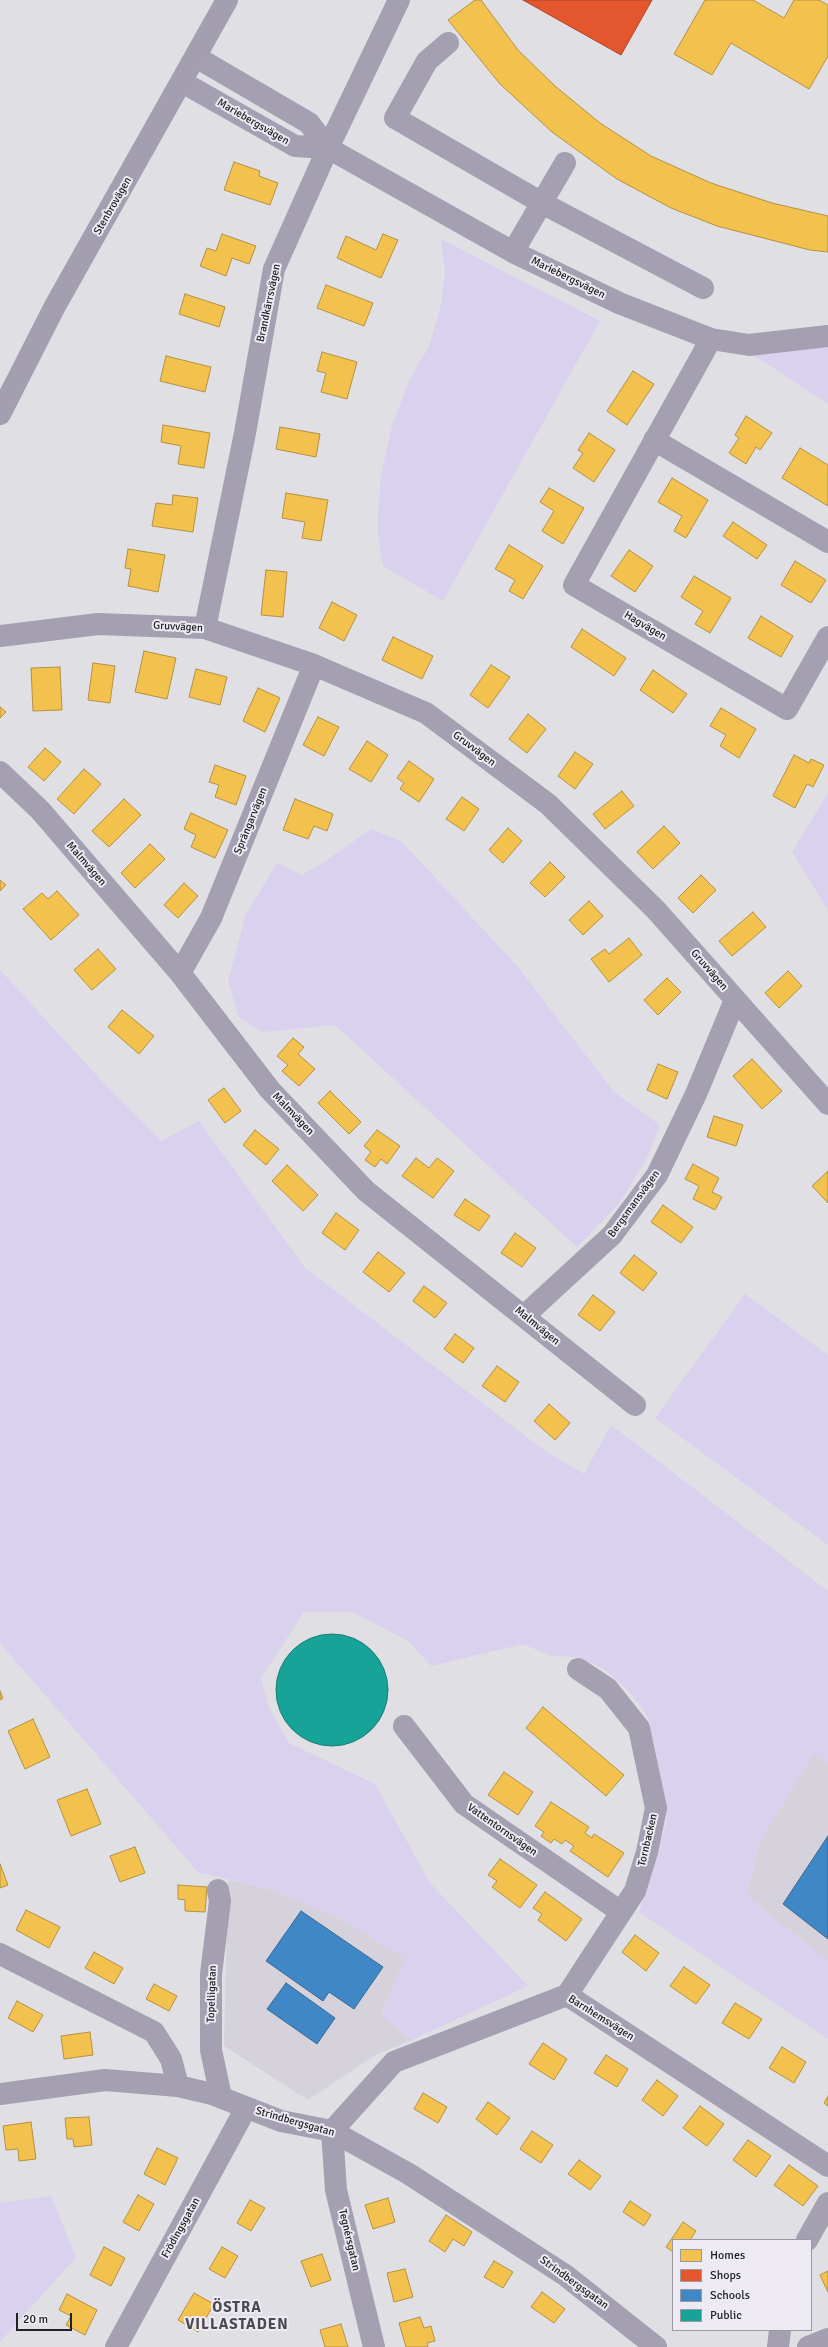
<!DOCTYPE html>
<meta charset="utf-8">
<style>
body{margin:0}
#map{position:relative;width:828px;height:2347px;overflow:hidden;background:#e0dfe4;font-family:Signika,sans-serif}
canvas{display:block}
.legend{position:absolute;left:672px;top:2239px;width:140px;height:92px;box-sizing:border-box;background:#edeaf4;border:1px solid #9c9aa1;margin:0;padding:5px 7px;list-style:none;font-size:12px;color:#232225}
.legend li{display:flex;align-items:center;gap:8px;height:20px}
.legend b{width:20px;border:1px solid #9c9aa1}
.scale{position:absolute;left:16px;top:2313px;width:56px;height:18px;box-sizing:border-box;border:2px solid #232225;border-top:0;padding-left:5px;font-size:12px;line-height:14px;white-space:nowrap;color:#232225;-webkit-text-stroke:3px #edeaf4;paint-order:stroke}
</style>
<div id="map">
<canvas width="828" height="2347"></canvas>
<ul class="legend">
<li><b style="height:11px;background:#f2c14e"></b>Homes</li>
<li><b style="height:11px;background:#e4572e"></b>Shops</li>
<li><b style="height:11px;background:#3f88c5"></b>Schools</li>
<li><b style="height:11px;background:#17a398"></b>Public</li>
</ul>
<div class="scale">20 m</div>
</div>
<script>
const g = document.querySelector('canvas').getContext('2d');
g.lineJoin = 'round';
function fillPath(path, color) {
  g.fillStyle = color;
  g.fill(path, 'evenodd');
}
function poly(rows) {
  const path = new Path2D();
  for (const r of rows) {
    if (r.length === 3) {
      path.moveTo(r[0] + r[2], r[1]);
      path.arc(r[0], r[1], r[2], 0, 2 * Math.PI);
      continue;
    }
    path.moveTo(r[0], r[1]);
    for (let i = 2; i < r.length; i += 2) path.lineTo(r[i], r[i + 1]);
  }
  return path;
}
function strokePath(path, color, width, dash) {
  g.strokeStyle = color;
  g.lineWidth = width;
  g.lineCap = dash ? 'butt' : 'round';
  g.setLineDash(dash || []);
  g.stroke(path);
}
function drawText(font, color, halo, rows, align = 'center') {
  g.font = font + ' Signika,sans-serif';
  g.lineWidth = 4;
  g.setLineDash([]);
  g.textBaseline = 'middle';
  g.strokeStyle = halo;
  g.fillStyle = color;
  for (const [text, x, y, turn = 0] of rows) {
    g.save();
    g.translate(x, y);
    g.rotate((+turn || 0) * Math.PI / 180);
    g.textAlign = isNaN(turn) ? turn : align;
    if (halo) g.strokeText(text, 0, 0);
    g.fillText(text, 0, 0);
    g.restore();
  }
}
fillPath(poly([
 [814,1754,828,1763,828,1961,747,1896,759,1843],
 [228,1880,272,1890,344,1920,405,1958,381,2015,412,2040,377,2054,308,2100,224,2046]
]), '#d5d2dc');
fillPath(poly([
 [441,239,600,321,443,601,383,566,377,529,381,476,392,426,409,380,429,347,441,305,445,273],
 [828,344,828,404,749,352],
 [828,793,828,910,792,852],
 [371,829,402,842,518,967,614,1092,660,1125,648,1156,621,1201,577,1247,335,1025,262,1032,239,1017,228,981,246,914,277,863,302,875,324,862],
 [0,970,112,1092,161,1141,199,1121,305,1268,544,1450,584,1474,611,1425,828,1591,828,1763,814,1754,759,1843,747,1896,828,1961,828,2039,639,1912,655,1864,667,1818,659,1767,648,1717,630,1692,604,1669,578,1657,551,1656,523,1644,431,1666,408,1641,352,1612,304,1612,261,1678,269,1708,289,1743,375,1784,430,1883,528,1986,412,2040,381,2015,404,1958,344,1920,272,1890,198,1872,0,1643],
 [745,1294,828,1355,828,1545,655,1418],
 [51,2196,76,2257,0,2342,0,2203]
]), '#d9d1ee');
const homes = poly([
 [475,0,481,0,518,50,555,86,600,123,651,156,711,183,772,203,828,216,828,252,810,250,717,226,671,208,617,179,552,132,500,84,448,20,475,0],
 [705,0,753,0,784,18,794,0,819,0,828,5,828,56,809,89,731,43,712,75,674,54,705,0],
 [234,162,260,171,259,176,278,183,270,205,224,190,234,162],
 [222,234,256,246,249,264,232,258,226,276,200,266,207,248,216,251,222,234],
 [383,234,398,240,381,278,337,258,346,236,376,250,383,234],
 [326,285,373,303,364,326,317,308,326,285],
 [185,294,225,307,219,327,179,314,185,294],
 [322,352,357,362,347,399,321,392,326,373,317,371,322,352],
 [166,356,211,367,205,392,160,381,166,356],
 [633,371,654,384,627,425,607,411,633,371],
 [746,416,772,433,760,450,756,447,746,464,729,453,739,438,735,435,746,416],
 [163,425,210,433,204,468,178,464,181,446,161,442,163,425],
 [280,427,320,434,316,457,276,449,280,427],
 [589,433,615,450,594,482,573,468,583,453,578,450,589,433],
 [800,448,828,465,828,506,782,478,800,448],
 [672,478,708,500,686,538,674,531,682,516,658,502,672,478],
 [549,488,584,508,563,544,542,531,554,511,540,502,549,488],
 [286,493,328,500,321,541,302,538,305,522,282,518,286,493],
 [173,495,198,498,193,532,152,526,156,503,172,505,173,495],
 [733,522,767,545,757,559,723,536,733,522],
 [509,545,543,566,523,599,509,591,515,580,495,569,509,545],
 [128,549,165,555,158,592,128,586,131,569,125,568,128,549],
 [629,550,653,566,635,592,611,576,629,550],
 [795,561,826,580,811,603,781,585,795,561],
 [266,570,287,572,283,617,261,615,266,570],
 [694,576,731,598,710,633,695,624,703,611,681,597,694,576],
 [332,602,357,615,344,641,319,628,332,602],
 [761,616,793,636,781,657,748,638,761,616],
 [582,629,626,658,614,676,571,647,582,629],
 [393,637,433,656,422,679,382,660,393,637],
 [144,651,176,658,167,699,135,692,144,651],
 [93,663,115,666,110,703,88,700,93,663],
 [491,665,510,677,488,708,470,695,491,665],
 [60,667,62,710,33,711,31,668,60,667],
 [196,669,227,677,220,705,189,697,196,669],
 [653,670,687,694,673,713,640,690,653,670],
 [258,688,280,698,265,732,243,721,258,688],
 [0,707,6,712,0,718,0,707],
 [721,708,756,729,739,758,720,746,726,735,710,726,721,708],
 [528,714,546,729,527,753,509,739,528,714],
 [318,717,339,727,324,756,303,745,318,717],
 [367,741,388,755,371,782,349,769,367,741],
 [45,748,61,762,44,781,28,767,45,748],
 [575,752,593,764,575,789,558,776,575,752],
 [794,755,809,763,811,759,824,765,813,787,807,784,795,808,773,796,794,755],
 [409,761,434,779,419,802,400,789,404,783,397,778,409,761],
 [215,765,246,776,236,805,215,797,219,785,209,782,215,765],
 [84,769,101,784,74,814,57,799,84,769],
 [622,791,634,806,605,829,593,814,622,791],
 [462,797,479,809,464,831,446,819,462,797],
 [124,799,141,815,109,847,92,831,124,799],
 [295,799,333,814,327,831,314,826,308,839,283,830,295,799],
 [191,813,228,830,215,858,191,847,196,835,184,829,191,813],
 [664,826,680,843,653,869,637,852,664,826],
 [508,828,522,841,503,863,489,850,508,828],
 [150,844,165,859,135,888,121,873,150,844],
 [550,862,565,877,545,897,530,883,550,862],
 [701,875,716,890,693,913,678,898,701,875],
 [0,880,6,885,0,891,0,880],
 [184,883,198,896,178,918,164,905,184,883],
 [57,891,79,915,51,940,23,909,42,893,48,899,57,891],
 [589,901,603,916,583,935,569,920,589,901],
 [753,912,766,927,732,956,719,941,753,912],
 [629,938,642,955,609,982,591,959,605,949,609,954,629,938],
 [98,949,116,969,92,990,74,970,98,949],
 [788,971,802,986,779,1008,765,993,788,971],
 [667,978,681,992,658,1015,644,1000,667,978],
 [122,1010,154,1036,139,1054,108,1027,122,1010],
 [293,1038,304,1047,298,1054,315,1069,299,1086,282,1071,288,1065,277,1056,293,1038],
 [752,1059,782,1091,762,1109,733,1076,752,1059],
 [658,1064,678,1072,667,1099,647,1090,658,1064],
 [224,1088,241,1111,225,1123,208,1100,224,1088],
 [330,1091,361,1122,349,1134,318,1103,330,1091],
 [714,1116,743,1125,736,1146,707,1137,714,1116],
 [255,1130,279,1149,266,1165,243,1145,255,1130],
 [377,1130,400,1146,387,1164,381,1159,375,1167,365,1160,371,1152,364,1146,377,1130],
 [416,1158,429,1168,437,1158,454,1171,433,1198,402,1176,416,1158],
 [693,1164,719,1178,712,1192,722,1197,715,1210,693,1199,699,1186,685,1179,693,1164],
 [287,1165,318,1195,303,1211,272,1181,287,1165],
 [828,1171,828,1203,812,1186,828,1171],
 [465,1199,490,1216,479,1231,454,1215,465,1199],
 [663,1205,693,1227,681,1243,651,1222,663,1205],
 [336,1213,359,1230,345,1250,322,1233,336,1213],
 [515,1233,536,1248,522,1267,501,1253,515,1233],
 [378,1252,405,1273,389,1292,363,1272,378,1252],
 [634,1255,657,1273,643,1291,620,1273,634,1255],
 [424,1286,447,1303,435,1318,413,1301,424,1286],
 [593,1295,615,1312,600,1331,578,1315,593,1295],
 [455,1334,474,1348,463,1363,444,1349,455,1334],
 [497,1366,519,1382,505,1402,482,1386,497,1366],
 [549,1404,570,1423,555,1440,534,1421,549,1404],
 [0,1691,3,1698,0,1700,0,1691],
 [543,1707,624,1775,606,1796,526,1728,543,1707],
 [33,1719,50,1757,25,1769,8,1731,33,1719],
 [504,1772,533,1792,518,1815,488,1795,504,1772],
 [87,1789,101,1824,71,1836,57,1800,87,1789],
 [551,1802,589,1827,585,1833,592,1838,594,1834,624,1853,608,1877,570,1851,574,1846,565,1840,562,1844,554,1839,551,1843,541,1836,544,1832,535,1826,551,1802],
 [135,1847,145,1873,120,1882,110,1856,135,1847],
 [500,1859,537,1885,520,1908,492,1887,497,1881,488,1875,500,1859],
 [0,1864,8,1885,0,1888,0,1864],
 [178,1885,207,1887,205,1912,185,1911,185,1900,178,1899,178,1885],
 [545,1892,582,1919,566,1941,538,1920,542,1914,533,1908,545,1892],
 [26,1910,60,1927,49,1948,16,1930,26,1910],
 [635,1935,659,1953,646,1971,622,1952,635,1935],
 [94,1952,123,1968,114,1984,85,1968,94,1952],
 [684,1967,710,1985,696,2004,670,1986,684,1967],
 [154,1984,177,1996,169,2011,146,1999,154,1984],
 [17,2001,43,2015,33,2032,8,2018,17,2001],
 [735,2003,762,2019,749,2039,722,2023,735,2003],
 [90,2032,93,2055,64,2059,61,2036,90,2032],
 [543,2043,567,2059,554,2080,529,2064,543,2043],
 [782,2047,806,2062,794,2083,769,2068,782,2047],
 [606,2055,628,2069,617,2087,594,2073,606,2055],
 [657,2080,678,2096,663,2116,642,2100,657,2080],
 [423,2093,447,2107,438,2123,414,2109,423,2093],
 [828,2096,828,2106,824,2103,828,2096],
 [488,2102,510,2118,497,2135,476,2119,488,2102],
 [700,2106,724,2124,707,2146,683,2128,700,2106],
 [89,2117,92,2145,74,2147,73,2139,67,2139,65,2118,89,2117],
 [31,2122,36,2159,19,2161,18,2149,6,2150,3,2126,31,2122],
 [532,2131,553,2145,541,2163,520,2149,532,2131],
 [748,2140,771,2156,756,2177,733,2160,748,2140],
 [157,2148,178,2158,165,2185,144,2174,157,2148],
 [579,2160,601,2176,590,2190,568,2174,579,2160],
 [789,2165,818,2186,803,2206,774,2185,789,2165],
 [138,2195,154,2204,139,2231,123,2222,138,2195],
 [388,2198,395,2222,373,2229,365,2205,388,2198],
 [250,2200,265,2208,251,2231,237,2223,250,2200],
 [630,2201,651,2215,644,2226,623,2212,630,2201],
 [446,2215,472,2232,464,2246,453,2239,445,2252,429,2241,446,2215],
 [683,2222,696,2231,690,2240,673,2240,673,2252,666,2247,683,2222],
 [104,2247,125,2258,111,2286,90,2275,104,2247],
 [222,2247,238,2256,225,2278,209,2269,222,2247],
 [322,2254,331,2280,311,2287,301,2261,322,2254],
 [494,2261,513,2272,503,2288,484,2277,494,2261],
 [405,2269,413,2297,394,2302,387,2273,405,2269],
 [828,2271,828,2292,820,2275,828,2271],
 [542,2292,565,2309,554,2323,531,2307,542,2292],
 [194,2293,214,2304,198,2332,178,2320,194,2293],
 [67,2294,97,2310,85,2335,66,2325,71,2316,59,2310,67,2294],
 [420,2317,424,2328,431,2326,435,2341,427,2343,428,2347,406,2347,399,2323,420,2317],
 [341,2324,348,2347,325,2347,320,2330,341,2324]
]);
fillPath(homes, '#f2c14e');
strokePath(homes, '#b49142', 1);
const shops = poly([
 [523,0,652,0,621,55,523,0]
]);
fillPath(shops, '#e4572e');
strokePath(shops, '#aa472b', 1);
const schools = poly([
 [828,1836,828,1939,783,1904,828,1836],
 [301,1911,383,1967,354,2009,329,1992,323,2001,266,1961,301,1911],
 [286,1983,335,2018,317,2044,267,2009,286,1983]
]);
fillPath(schools, '#3f88c5');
strokePath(schools, '#376995', 1);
const public = poly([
 [332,1690,56]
]);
fillPath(public, '#17a398');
strokePath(public, '#1b7c76', 1);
strokePath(poly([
 [448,43,427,61,395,118,542,203,703,288],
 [196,57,309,123,328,148,513,252,619,303,711,339,749,345,828,336],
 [182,82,295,146,328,148],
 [513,252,565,163],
 [711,339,574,585,787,709,828,637],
 [654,440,828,542],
 [205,628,245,433,274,269,328,148,399,0],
 [0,636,98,624,205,628,314,665,426,713,548,804,656,910,828,1104],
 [0,772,40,810,180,973,270,1090,366,1191,635,1405],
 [180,973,211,918,314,665],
 [525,1315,612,1235,657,1175,696,1094,735,1000],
 [404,1726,464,1804,621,1912],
 [218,1890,220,1901,211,1974,211,2050,221,2097],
 [0,1954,154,2032,171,2059,178,2086],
 [567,1995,635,1891,647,1852,656,1808,639,1728,608,1689,578,1669],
 [0,2094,105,2080,178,2086,212,2094,281,2121,332,2131,409,2174,565,2275,656,2347],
 [807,2240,828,2203],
 [116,2347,246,2108],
 [374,2347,336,2190,332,2131,394,2062,567,1995,828,2166],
 [778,2347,780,2330]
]), '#a49fb1', 22);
strokePath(poly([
 [0,414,55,306,227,0],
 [808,2347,828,2339]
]), '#a49eb1', 22);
drawText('11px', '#232225', '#edeaf4', [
 ["Mariebergsvägen",253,122,30],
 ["Stenbrovägen",113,206,-60],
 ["Mariebergsvägen",568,278,26],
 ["Brandkärrsvägen",269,303,-78],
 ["Hagvägen",645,626,30],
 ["Gruvvägen",178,627,3],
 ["Gruvvägen",474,749,37],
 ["Sprängarvägen",251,821,-68],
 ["Malmvägen",86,864,49],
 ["Gruvvägen",709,970,49],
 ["Malmvägen",293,1114,46],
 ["Bergsmansvägen",634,1204,-54],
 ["Malmvägen",537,1326,39],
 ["Vattentornsvägen",502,1830,35],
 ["Tornbacken",648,1840,-77],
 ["Topeliigatan",212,1994,-88],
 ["Barnhemsvägen",601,2018,32],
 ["Strindbergsgatan",295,2122,16],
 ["Frödingsgatan",181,2228,-61],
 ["Tegnérsgatan",349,2240,77],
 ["Strindbergsgatan",574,2283,36]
]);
g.letterSpacing = '1px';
drawText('bold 15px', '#4b4951', '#edeaf4', [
 ["ÖSTRA",237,2308],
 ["VILLASTADEN",237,2325]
]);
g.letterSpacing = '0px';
</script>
